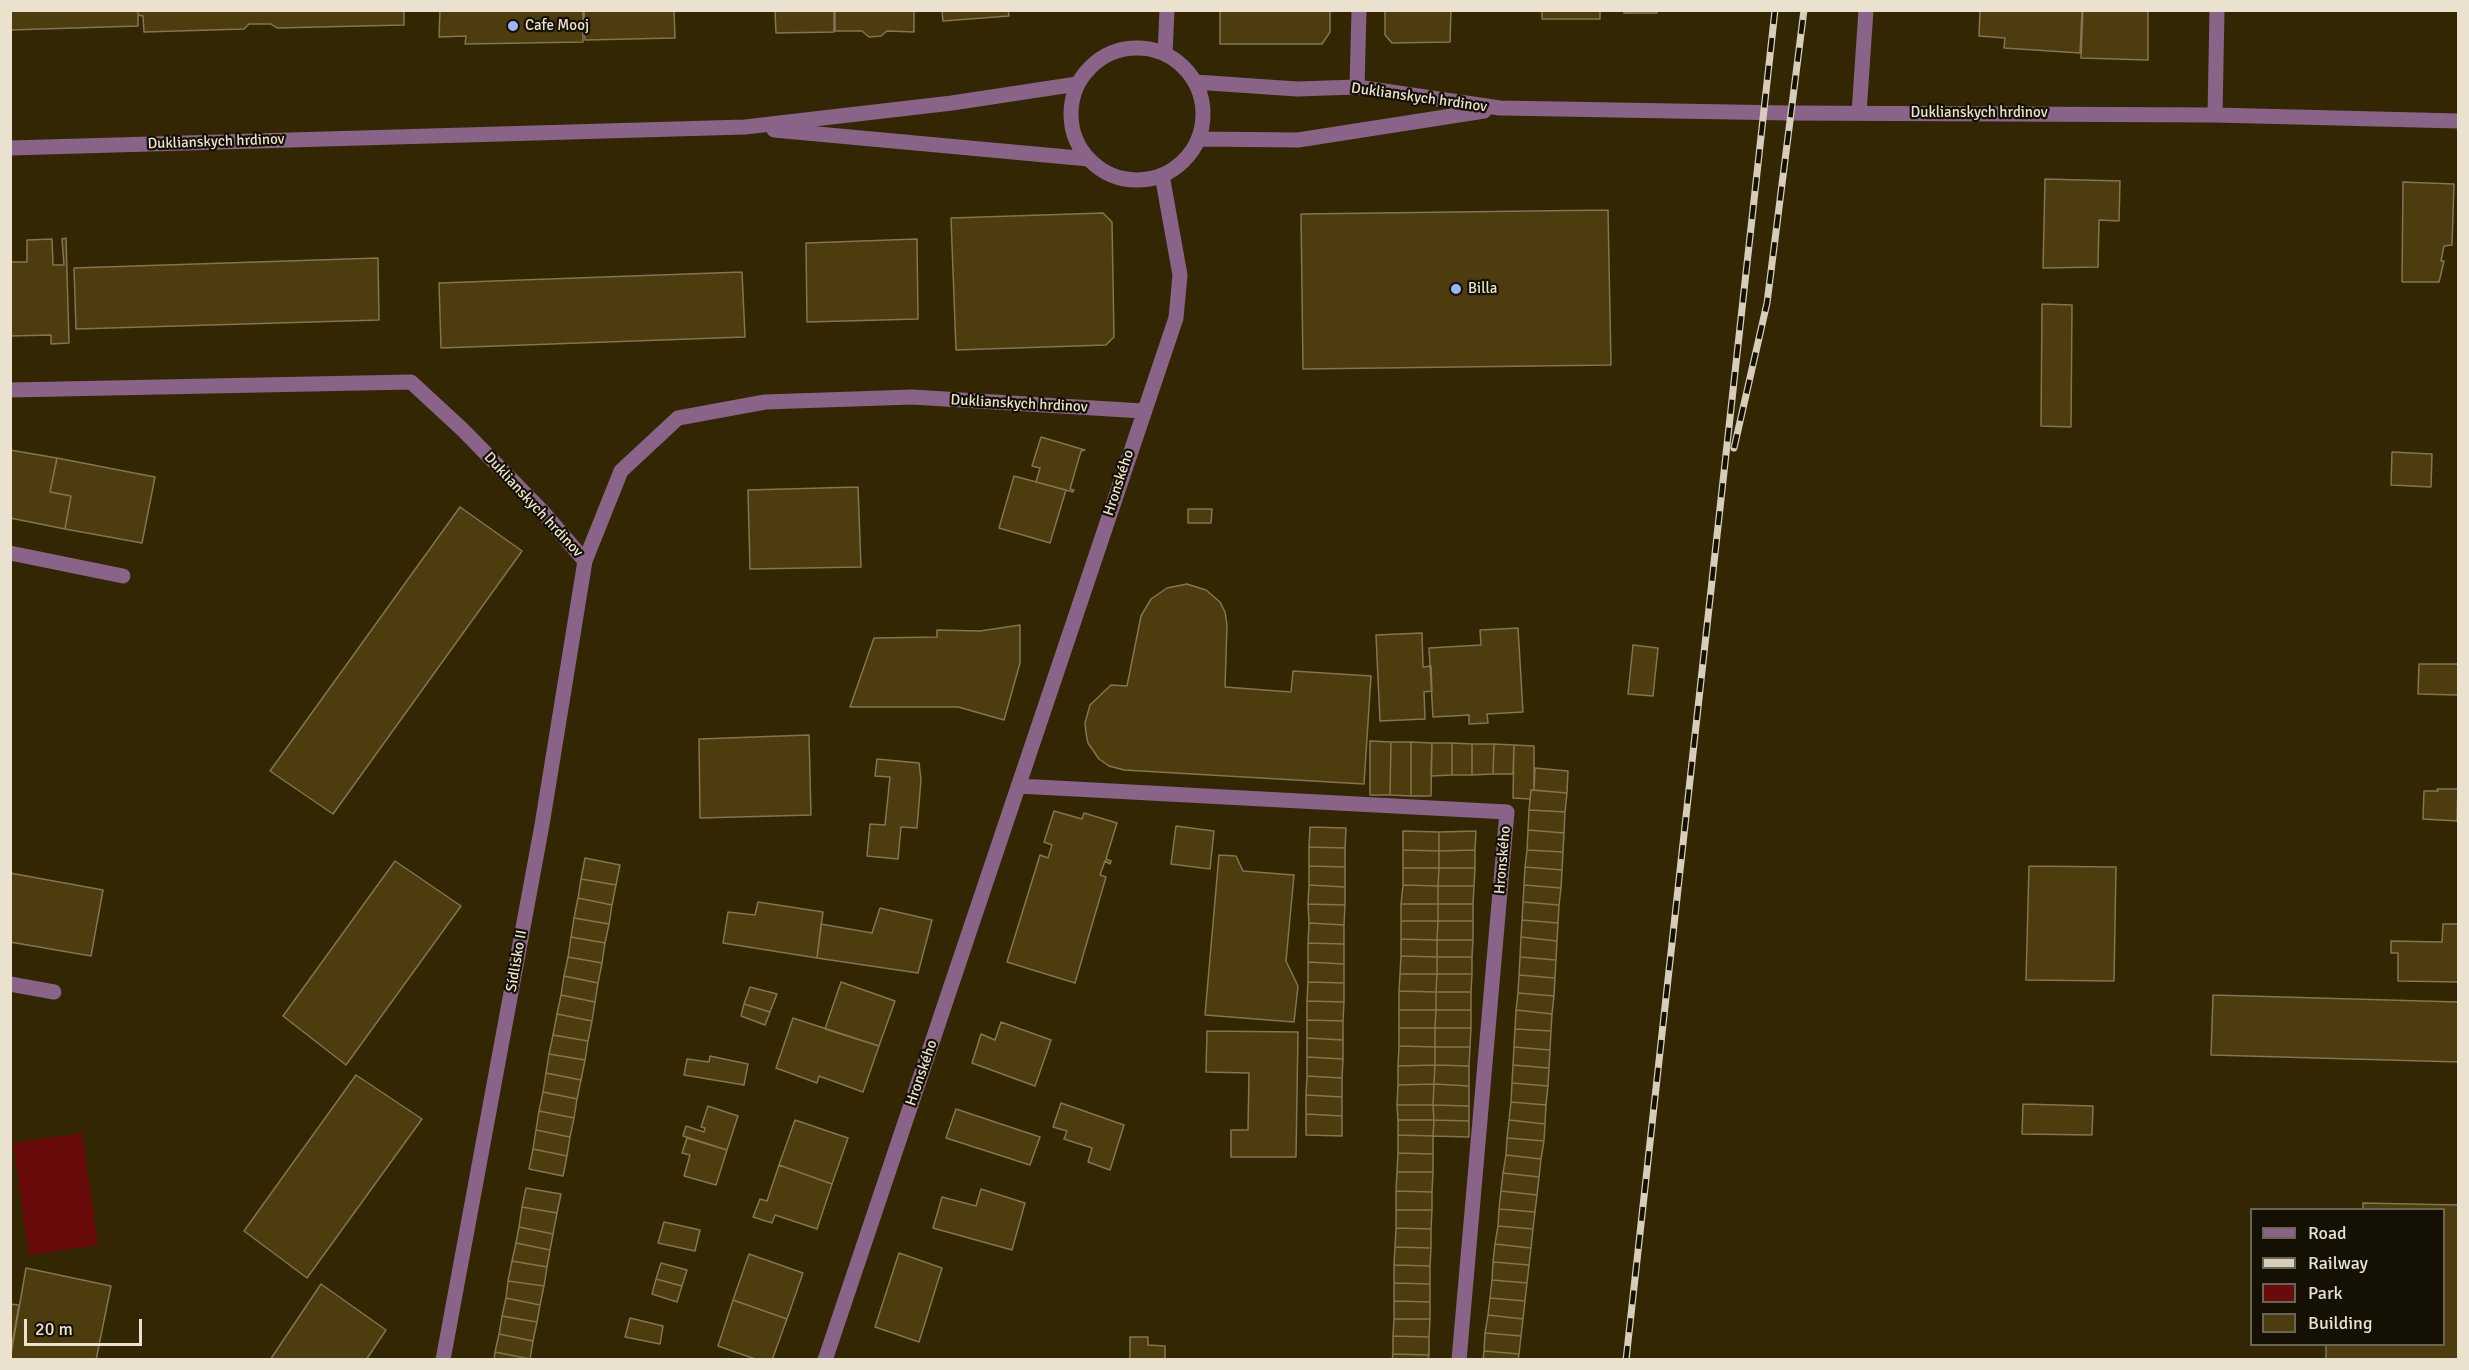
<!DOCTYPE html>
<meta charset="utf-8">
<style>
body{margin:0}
#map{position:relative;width:2469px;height:1370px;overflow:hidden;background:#322603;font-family:Signika,sans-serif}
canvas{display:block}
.frame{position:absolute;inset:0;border:12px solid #eae2cf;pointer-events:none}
.legend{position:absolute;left:2250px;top:1208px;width:195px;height:138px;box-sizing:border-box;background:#151004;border:2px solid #6a6455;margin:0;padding:8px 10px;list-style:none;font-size:18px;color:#eae2cf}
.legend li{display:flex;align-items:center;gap:12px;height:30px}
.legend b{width:30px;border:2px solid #6a6455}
.scale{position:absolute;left:24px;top:1319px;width:118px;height:27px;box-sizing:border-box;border:3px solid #eae2cf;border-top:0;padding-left:8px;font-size:18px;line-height:21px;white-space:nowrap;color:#eae2cf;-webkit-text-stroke:4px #151004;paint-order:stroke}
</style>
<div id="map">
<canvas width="2469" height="1370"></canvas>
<div class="frame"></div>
<ul class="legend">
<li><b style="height:8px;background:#8a6389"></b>Road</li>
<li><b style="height:8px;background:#d7ceba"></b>Railway</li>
<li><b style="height:16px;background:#6a0b0b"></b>Park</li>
<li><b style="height:16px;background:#4d3c0d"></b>Building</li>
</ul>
<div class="scale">20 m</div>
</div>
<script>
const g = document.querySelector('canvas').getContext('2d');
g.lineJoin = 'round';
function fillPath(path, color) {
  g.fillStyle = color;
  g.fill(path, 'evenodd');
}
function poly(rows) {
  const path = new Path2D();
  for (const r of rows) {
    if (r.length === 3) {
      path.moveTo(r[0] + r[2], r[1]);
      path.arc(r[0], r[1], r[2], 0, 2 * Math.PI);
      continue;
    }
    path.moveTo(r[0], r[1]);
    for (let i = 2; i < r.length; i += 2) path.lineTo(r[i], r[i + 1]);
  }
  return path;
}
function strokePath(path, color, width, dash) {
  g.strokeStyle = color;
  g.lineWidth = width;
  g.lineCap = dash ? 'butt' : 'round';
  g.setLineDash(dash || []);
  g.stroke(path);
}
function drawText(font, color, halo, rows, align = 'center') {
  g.font = font + ' Signika,sans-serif';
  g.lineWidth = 4.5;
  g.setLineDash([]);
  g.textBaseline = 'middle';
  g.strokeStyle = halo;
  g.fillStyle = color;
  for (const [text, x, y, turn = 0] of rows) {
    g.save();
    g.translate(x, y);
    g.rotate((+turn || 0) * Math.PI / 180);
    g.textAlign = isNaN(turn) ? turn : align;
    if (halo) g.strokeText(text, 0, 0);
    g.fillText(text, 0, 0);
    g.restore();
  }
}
fillPath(poly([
 [82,1133,98,1245,29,1255,13,1143]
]), '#6a0b0b');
const building = poly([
 [10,10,138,10,138,26,10,30,10,10],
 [138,10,404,10,404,25,277,28,271,24,249,24,244,29,144,32,143,16,138,15,138,10],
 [440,10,583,10,583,42,465,44,466,36,439,37,440,10],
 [584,10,674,10,675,38,585,40,584,10],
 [775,10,834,10,834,32,776,33,775,10],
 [835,10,914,10,914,32,887,31,881,36,869,37,862,31,835,31,835,10],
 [942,10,1008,10,1009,16,943,21,942,10],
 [1220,10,1330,10,1330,32,1322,44,1220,44,1220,10],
 [1385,10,1451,10,1450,42,1392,43,1385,35,1385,10],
 [1542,10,1600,10,1600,19,1542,19,1542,10],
 [1624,10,1657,10,1657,13,1624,13,1624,10],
 [1980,10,2082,10,2080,53,2004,48,2005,38,1979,36,1980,10],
 [2083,10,2148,10,2148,60,2081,58,2083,10],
 [2045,179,2120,181,2119,221,2099,220,2098,267,2043,268,2045,179],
 [2403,182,2454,184,2452,245,2444,246,2441,261,2444,261,2439,282,2402,282,2403,182],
 [1608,210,1611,365,1303,369,1301,214,1608,210],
 [1103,213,1112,222,1114,337,1106,345,956,350,951,218,1103,213],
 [66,238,69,343,51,344,51,335,10,336,10,262,27,262,27,240,52,239,53,265,64,265,62,239,66,238],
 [917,239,918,319,807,322,806,243,917,239],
 [378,258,379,320,76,329,74,268,378,258],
 [742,272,745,337,441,348,439,283,742,272],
 [2042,304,2072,305,2071,427,2041,426,2042,304],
 [1041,437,1085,450,1081,451,1070,489,1074,490,1073,492,1036,482,1040,468,1032,466,1041,437],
 [10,450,57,458,50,492,71,496,65,529,10,518,10,450],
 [2392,452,2432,454,2431,487,2391,485,2392,452],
 [57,458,155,477,142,543,65,529,71,496,50,492,57,458],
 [1014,476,1066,490,1050,543,999,528,1014,476],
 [858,487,861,567,750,569,748,490,858,487],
 [460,507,522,551,333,814,270,771,460,507],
 [1188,509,1212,509,1211,523,1188,523,1188,509],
 [1187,584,1206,590,1220,602,1225,612,1227,625,1225,687,1291,692,1293,671,1371,676,1364,784,1124,770,1109,766,1099,759,1088,743,1086,733,1085,723,1090,705,1111,685,1127,686,1141,616,1151,599,1167,588,1187,584],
 [1020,625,1020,663,1004,720,958,707,850,707,874,638,937,637,937,630,980,631,1020,625],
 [1518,628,1523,712,1487,714,1488,723,1469,724,1469,715,1433,717,1429,648,1481,645,1480,630,1518,628],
 [1422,633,1423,667,1431,666,1432,691,1424,692,1425,719,1380,721,1376,635,1422,633],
 [1633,645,1658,648,1653,696,1628,694,1633,645],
 [2419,664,2458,664,2458,695,2418,694,2419,664],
 [809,735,811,815,700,818,699,739,809,735],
 [1370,741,1391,742,1390,795,1370,795,1370,741],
 [1391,742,1411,742,1411,796,1390,795,1391,742],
 [1411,742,1432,743,1431,796,1411,796,1411,742],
 [1432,743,1452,743,1452,775,1431,776,1432,743],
 [1452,743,1472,744,1472,775,1452,775,1452,743],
 [1472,744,1494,744,1493,774,1472,775,1472,744],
 [1494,744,1514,745,1513,774,1493,774,1494,744],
 [1514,745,1534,746,1534,790,1531,790,1530,799,1513,798,1514,745],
 [877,759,919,763,921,780,917,828,901,827,898,859,867,856,870,824,885,825,890,777,875,776,877,759],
 [1535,768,1568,771,1567,793,1534,790,1535,768],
 [2437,789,2458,789,2457,821,2423,819,2424,791,2438,791,2437,789],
 [1531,790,1567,793,1565,812,1529,810,1531,790],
 [1529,810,1565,812,1564,833,1528,830,1529,810],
 [1054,811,1082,819,1084,813,1117,823,1106,859,1111,861,1110,864,1105,861,1100,875,1106,877,1075,983,1007,962,1040,855,1048,858,1052,845,1044,842,1054,811],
 [1176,826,1214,831,1210,869,1171,864,1176,826],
 [1310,827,1346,828,1345,848,1309,847,1310,827],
 [1528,830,1564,833,1563,852,1527,850,1528,830],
 [1403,831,1439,832,1439,851,1403,850,1403,831],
 [1476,831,1475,850,1439,851,1439,832,1476,831],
 [1309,847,1345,848,1345,867,1309,866,1309,847],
 [1403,850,1439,851,1439,868,1403,868,1403,850],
 [1475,850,1475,868,1439,868,1439,851,1475,850],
 [1527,850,1563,852,1562,870,1525,867,1527,850],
 [1219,855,1236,856,1243,871,1294,875,1286,961,1298,986,1294,1022,1205,1015,1219,855],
 [585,858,620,865,616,885,581,879,585,858],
 [395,861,461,906,346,1065,283,1016,395,861],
 [1309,866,1345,867,1345,887,1309,885,1309,866],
 [2029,866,2116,867,2114,981,2026,980,2029,866],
 [1525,867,1562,870,1561,888,1524,885,1525,867],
 [1403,868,1439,868,1438,886,1403,885,1403,868],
 [1439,868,1475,868,1474,886,1438,886,1439,868],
 [10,873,103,890,91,956,10,942,10,873],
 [581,879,616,885,612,905,578,898,581,879],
 [1309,885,1345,887,1345,905,1308,904,1309,885],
 [1403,885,1438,886,1438,904,1401,904,1403,885],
 [1524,885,1561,888,1559,905,1523,902,1524,885],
 [1438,886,1474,886,1473,904,1438,904,1438,886],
 [578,898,612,905,609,924,574,918,578,898],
 [758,902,823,912,817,958,723,943,728,912,755,915,758,902],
 [1523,902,1559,905,1558,923,1522,920,1523,902],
 [1308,904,1345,905,1344,925,1309,923,1308,904],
 [1401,904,1438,904,1438,921,1401,921,1401,904],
 [1438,904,1473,904,1473,921,1438,921,1438,904],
 [880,908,932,920,918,973,817,958,821,924,872,933,880,908],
 [574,918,609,924,605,943,571,937,574,918],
 [1522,920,1558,923,1557,941,1521,937,1522,920],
 [1401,921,1438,921,1437,940,1401,939,1401,921],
 [1438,921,1473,921,1473,940,1437,940,1438,921],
 [1309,923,1344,925,1344,944,1308,943,1309,923],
 [2443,924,2458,924,2458,982,2398,981,2398,953,2391,953,2391,941,2442,942,2443,924],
 [571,937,605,943,602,963,568,957,571,937],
 [1521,937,1557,941,1556,960,1520,957,1521,937],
 [1401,939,1437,940,1437,957,1401,956,1401,939],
 [1437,940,1473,940,1472,957,1437,957,1437,940],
 [1308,943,1344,944,1344,964,1308,962,1308,943],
 [1401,956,1437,957,1437,974,1400,974,1401,956],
 [568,957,602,963,598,983,564,976,568,957],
 [1437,957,1472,957,1472,974,1437,974,1437,957],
 [1520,957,1556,960,1555,978,1519,975,1520,957],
 [1308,962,1344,964,1344,983,1308,982,1308,962],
 [1400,974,1437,974,1436,992,1399,991,1400,974],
 [1437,974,1472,974,1471,992,1436,992,1437,974],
 [1519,975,1555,978,1554,996,1518,993,1519,975],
 [564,976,598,983,595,1002,561,995,564,976],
 [841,982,895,1001,879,1046,825,1029,841,982],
 [1308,982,1344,983,1344,1002,1307,1001,1308,982],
 [750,987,777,994,770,1012,744,1004,750,987],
 [1399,991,1436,992,1436,1010,1399,1010,1399,991],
 [1436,992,1471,992,1471,1010,1436,1010,1436,992],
 [1518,993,1554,996,1552,1014,1516,1010,1518,993],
 [561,995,595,1002,592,1021,557,1014,561,995],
 [2213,995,2458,1002,2458,1062,2211,1055,2213,995],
 [1307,1001,1344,1002,1343,1021,1307,1020,1307,1001],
 [744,1004,770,1012,765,1025,741,1016,744,1004],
 [1399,1010,1436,1010,1435,1028,1399,1028,1399,1010],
 [1436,1010,1471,1010,1471,1028,1435,1028,1436,1010],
 [1516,1010,1552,1014,1551,1031,1515,1029,1516,1010],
 [557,1014,592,1021,588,1041,553,1035,557,1014],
 [793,1018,879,1046,863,1092,819,1076,817,1083,776,1068,793,1018],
 [1307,1020,1343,1021,1343,1040,1307,1038,1307,1020],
 [1001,1022,1051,1040,1035,1086,972,1063,981,1034,995,1040,1001,1022],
 [1399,1028,1435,1028,1435,1047,1399,1046,1399,1028],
 [1435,1028,1471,1028,1470,1047,1435,1047,1435,1028],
 [1515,1029,1551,1031,1550,1050,1514,1047,1515,1029],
 [1207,1031,1298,1032,1296,1157,1231,1157,1231,1130,1248,1130,1249,1073,1206,1072,1207,1031],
 [553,1035,588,1041,585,1060,549,1054,553,1035],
 [1307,1038,1343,1040,1343,1059,1307,1057,1307,1038],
 [1399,1046,1435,1047,1435,1065,1398,1066,1399,1046],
 [1435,1047,1470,1047,1469,1066,1435,1065,1435,1047],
 [1514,1047,1550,1050,1549,1068,1513,1065,1514,1047],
 [549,1054,585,1060,581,1080,546,1073,549,1054],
 [710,1056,748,1064,744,1085,684,1075,687,1059,709,1062,710,1056],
 [1307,1057,1343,1059,1342,1078,1307,1076,1307,1057],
 [1435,1065,1469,1066,1469,1086,1434,1084,1435,1065],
 [1435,1065,1434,1084,1398,1085,1398,1066,1435,1065],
 [1513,1065,1549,1068,1548,1086,1512,1083,1513,1065],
 [546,1073,581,1080,577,1099,543,1092,546,1073],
 [356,1075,422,1119,307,1278,244,1231,356,1075],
 [1307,1076,1342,1078,1342,1097,1306,1095,1307,1076],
 [1512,1083,1548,1086,1546,1105,1511,1102,1512,1083],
 [1434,1084,1469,1086,1469,1106,1433,1105,1434,1084],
 [1434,1084,1433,1105,1397,1105,1398,1085,1434,1084],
 [543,1092,577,1099,574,1118,539,1111,543,1092],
 [1306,1095,1342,1097,1342,1116,1306,1114,1306,1095],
 [1511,1102,1546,1105,1545,1124,1509,1120,1511,1102],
 [1061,1103,1124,1125,1110,1170,1088,1162,1092,1148,1064,1139,1067,1131,1053,1127,1061,1103],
 [2023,1104,2093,1106,2092,1135,2022,1134,2023,1104],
 [1397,1105,1433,1105,1434,1120,1398,1120,1397,1105],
 [1433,1105,1469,1106,1469,1121,1434,1120,1433,1105],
 [708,1106,738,1116,727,1150,683,1136,686,1126,704,1132,705,1128,701,1127,708,1106],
 [956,1109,1040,1137,1030,1165,946,1138,956,1109],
 [539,1111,574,1118,570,1137,536,1130,539,1111],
 [1306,1114,1342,1116,1342,1136,1306,1135,1306,1114],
 [795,1120,848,1138,832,1184,779,1165,795,1120],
 [1398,1120,1434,1120,1433,1136,1398,1135,1398,1120],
 [1434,1120,1469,1121,1469,1137,1433,1136,1434,1120],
 [1509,1120,1545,1124,1544,1141,1507,1138,1509,1120],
 [536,1130,570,1137,567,1156,533,1149,536,1130],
 [1398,1135,1433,1136,1433,1154,1398,1153,1398,1135],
 [687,1138,727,1150,716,1185,684,1176,690,1155,682,1153,687,1138],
 [1507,1138,1544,1141,1541,1159,1506,1155,1507,1138],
 [533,1149,567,1156,563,1176,529,1169,533,1149],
 [1398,1153,1433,1154,1433,1172,1397,1172,1398,1153],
 [1506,1155,1541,1159,1539,1177,1503,1173,1506,1155],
 [779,1165,832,1184,817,1229,775,1215,772,1223,753,1217,760,1199,767,1201,779,1165],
 [1397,1172,1433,1172,1432,1192,1396,1191,1397,1172],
 [1503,1173,1539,1177,1537,1195,1501,1191,1503,1173],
 [526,1188,561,1194,557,1213,522,1207,526,1188],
 [981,1189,1025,1203,1012,1250,933,1228,942,1197,976,1206,981,1189],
 [1396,1191,1432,1192,1432,1210,1396,1210,1396,1191],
 [1501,1191,1537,1195,1535,1212,1499,1209,1501,1191],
 [2363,1203,2458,1205,2458,1360,2326,1360,2326,1344,2444,1344,2444,1210,2363,1210,2363,1203],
 [522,1207,557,1213,553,1234,519,1227,522,1207],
 [1499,1209,1535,1212,1533,1229,1498,1226,1499,1209],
 [1396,1210,1432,1210,1431,1229,1396,1228,1396,1210],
 [664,1222,700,1230,695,1251,658,1243,664,1222],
 [1498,1226,1533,1229,1531,1248,1495,1244,1498,1226],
 [519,1227,553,1234,550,1250,516,1243,519,1227],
 [1396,1228,1431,1229,1431,1248,1395,1247,1396,1228],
 [516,1243,550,1250,547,1267,512,1261,516,1243],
 [1495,1244,1531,1248,1529,1265,1493,1262,1495,1244],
 [1395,1247,1431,1248,1430,1266,1394,1265,1395,1247],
 [899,1253,942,1268,919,1342,875,1327,899,1253],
 [749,1254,803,1273,787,1319,733,1300,749,1254],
 [512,1261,547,1267,544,1286,508,1281,512,1261],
 [1493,1262,1529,1265,1527,1283,1492,1280,1493,1262],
 [661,1263,687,1270,682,1286,656,1279,661,1263],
 [1394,1265,1430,1266,1430,1284,1394,1283,1394,1265],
 [26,1268,111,1286,96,1360,10,1360,26,1268],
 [656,1279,682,1286,677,1302,652,1294,656,1279],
 [1492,1280,1527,1283,1525,1301,1490,1298,1492,1280],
 [508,1281,544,1286,540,1305,506,1298,508,1281],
 [1394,1283,1430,1284,1430,1302,1394,1301,1394,1283],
 [321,1284,386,1330,366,1360,270,1360,321,1284],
 [506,1298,540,1305,537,1322,502,1316,506,1298],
 [1490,1298,1525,1301,1523,1319,1488,1315,1490,1298],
 [733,1300,787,1319,772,1360,758,1360,718,1346,733,1300],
 [1394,1301,1430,1302,1430,1319,1394,1319,1394,1301],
 [10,1304,19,1305,10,1356,10,1304],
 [1488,1315,1523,1319,1521,1336,1485,1333,1488,1315],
 [502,1316,537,1322,533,1341,499,1334,502,1316],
 [630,1318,663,1326,660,1344,625,1337,630,1318],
 [1394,1319,1430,1319,1429,1337,1393,1336,1394,1319],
 [1485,1333,1521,1336,1519,1354,1484,1351,1485,1333],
 [499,1334,533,1341,530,1359,495,1352,499,1334],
 [1393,1336,1429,1337,1429,1355,1393,1354,1393,1336],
 [1130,1337,1148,1337,1148,1345,1165,1346,1165,1360,1130,1360,1130,1337],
 [1484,1351,1519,1354,1518,1360,1483,1360,1484,1351],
 [495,1352,530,1359,530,1360,494,1360,495,1352],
 [1393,1354,1429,1355,1428,1360,1392,1360,1393,1354]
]);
fillPath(building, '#4d3c0d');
strokePath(building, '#847552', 1.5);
strokePath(poly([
 [1137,114,66],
 [1165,54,1167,10],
 [1195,82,1297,89,1357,87,1500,108,1790,113,2215,115,2458,121],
 [1357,87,1359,10],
 [1859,113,1866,10],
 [2215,115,2217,10],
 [774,130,1089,159],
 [1198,139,1298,140,1484,111],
 [10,148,745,127,952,103,1077,84],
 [10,390,411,382,463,430,542,511,585,561],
 [10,553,123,576],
 [1018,786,1507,812,1459,1360],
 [10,984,54,992],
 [443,1360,542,825,585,561,621,471,678,418,765,402,912,397,1143,411],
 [825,1360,1176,318,1180,275,1162,175]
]), '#8a6389', 15);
const rail = poly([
 [1734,448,1767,303,1804,10],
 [1626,1360,1775,10]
]);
strokePath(rail, '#d7ceba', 7);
strokePath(rail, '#151004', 4.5, [14]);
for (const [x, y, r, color] of [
 [513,26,6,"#99b5fd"],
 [1456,289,6,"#99b5fd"]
]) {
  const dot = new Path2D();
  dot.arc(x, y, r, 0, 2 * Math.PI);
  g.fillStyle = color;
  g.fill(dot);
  strokePath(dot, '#151004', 2);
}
drawText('15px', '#eae2cf', '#151004', [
 ["Cafe Mooj",525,26],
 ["Billa",1468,289]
], 'left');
drawText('15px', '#eae2cf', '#151004', [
 ["Duklianskych hrdinov",1419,98,8],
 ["Duklianskych hrdinov",1979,113],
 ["Duklianskych hrdinov",216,142,-2],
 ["Duklianskych hrdinov",1019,404,3],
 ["Hronského",1119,483,-72],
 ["Duklianskych hrdinov",533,505,47],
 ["Hronského",1503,860,-85],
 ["Sídlisko II",517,961,-80],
 ["Hronského",922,1073,-71]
]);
</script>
